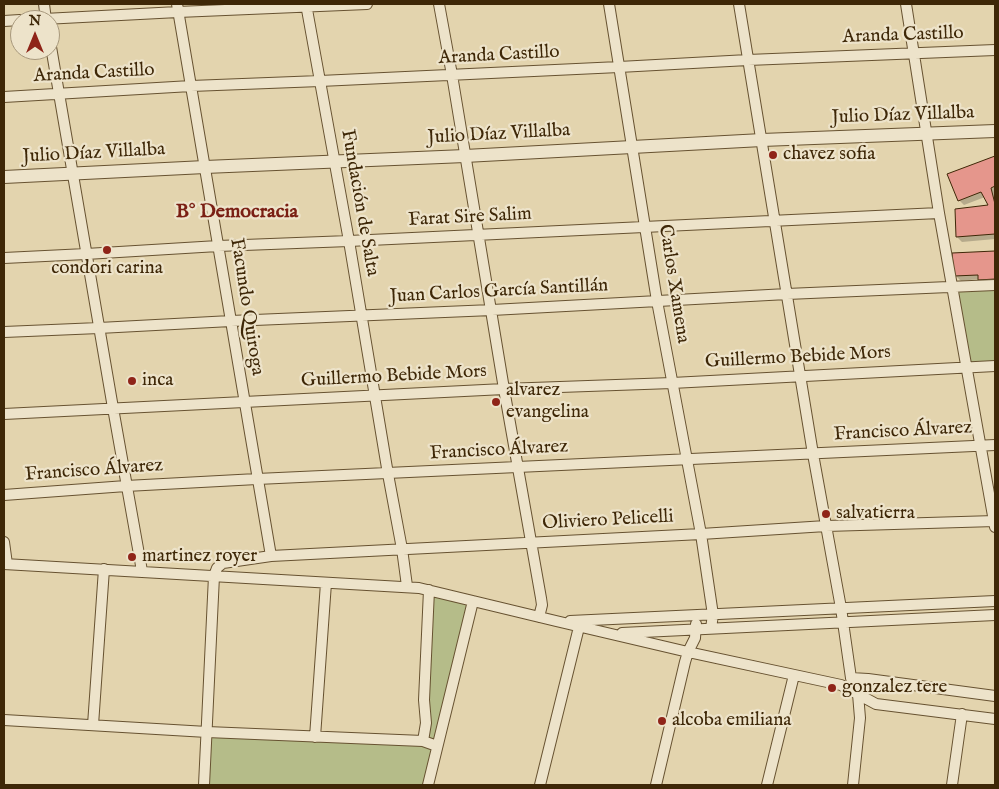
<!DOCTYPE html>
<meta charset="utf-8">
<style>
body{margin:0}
#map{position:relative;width:999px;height:789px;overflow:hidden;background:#e3d4ae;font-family:"IM FELL English",serif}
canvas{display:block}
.frame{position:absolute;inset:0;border:5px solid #3e2707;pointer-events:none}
.north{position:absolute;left:10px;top:10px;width:50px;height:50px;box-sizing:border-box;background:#ede3ca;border:1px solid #a7987c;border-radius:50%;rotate:0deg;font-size:14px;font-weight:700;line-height:20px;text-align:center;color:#3e2707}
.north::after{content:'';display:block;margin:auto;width:18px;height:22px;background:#8f2418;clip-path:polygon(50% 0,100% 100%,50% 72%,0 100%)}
</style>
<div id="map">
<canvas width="999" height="789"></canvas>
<div class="frame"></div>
<div class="north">N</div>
</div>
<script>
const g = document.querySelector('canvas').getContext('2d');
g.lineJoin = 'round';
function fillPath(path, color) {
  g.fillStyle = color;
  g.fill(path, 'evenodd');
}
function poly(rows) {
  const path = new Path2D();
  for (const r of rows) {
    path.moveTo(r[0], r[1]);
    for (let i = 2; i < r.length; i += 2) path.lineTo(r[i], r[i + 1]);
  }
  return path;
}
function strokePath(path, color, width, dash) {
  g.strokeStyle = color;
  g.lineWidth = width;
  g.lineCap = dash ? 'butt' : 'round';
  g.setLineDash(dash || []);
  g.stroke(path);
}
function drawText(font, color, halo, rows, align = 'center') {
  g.font = font + ' "IM FELL English",serif';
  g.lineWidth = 4.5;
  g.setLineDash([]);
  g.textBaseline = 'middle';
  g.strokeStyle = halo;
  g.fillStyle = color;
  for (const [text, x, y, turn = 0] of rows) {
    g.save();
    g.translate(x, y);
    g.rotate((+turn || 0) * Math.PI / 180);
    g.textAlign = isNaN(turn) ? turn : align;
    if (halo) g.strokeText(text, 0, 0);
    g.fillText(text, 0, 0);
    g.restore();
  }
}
fillPath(poly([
 [995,289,995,362,969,363,958,291],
 [429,590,473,601,428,785,205,785,207,732,423,741]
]), '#b5bc89');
fillPath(poly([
 [995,158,995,239,962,242,957,237,990,206,985,197,964,205,959,200,949,175],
 [995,252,995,284,984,285,979,279,961,281,956,276,954,255]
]), '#0003');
const building = poly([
 [995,156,995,186,991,188,995,204,995,234,956,237,955,209,988,205,981,192,958,201,947,174,995,156],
 [995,251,995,279,978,280,978,275,954,276,952,253,995,251]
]);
fillPath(building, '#e5968c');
strokePath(building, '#3e2707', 1);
const minor = poly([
 [44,4,46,20],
 [177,4,271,556],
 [306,4,349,241,388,474,402,549,407,586],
 [439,4,452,75,504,389,541,598,542,605,539,617],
 [609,4,657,301,701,534,713,615,711,628],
 [739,4,813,454,841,608,851,678,858,694,860,718,853,785],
 [906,4,939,213,995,527],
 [25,20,178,12,367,4],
 [4,21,20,20],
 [50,41,113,408,142,571],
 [4,97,191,86,320,81,619,67,748,60,995,50],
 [4,258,86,254,218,246,349,241,939,213],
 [4,332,99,328,231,321,492,310,787,294,995,285],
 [4,414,504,389,672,383,995,366],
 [4,495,126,486,257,479,995,445],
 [4,542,7,564],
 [4,564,419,588,556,621,688,652,841,685,876,704,995,719],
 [570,621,995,601],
 [622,633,995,615],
 [851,678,868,679,995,696],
 [4,720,207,732,423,741,437,746],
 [93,725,104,569],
 [315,737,326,583],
 [423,741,426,723,424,700,429,590],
 [204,785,214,576,217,568,223,563,271,556,701,534,826,526,995,521],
 [428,785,473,601],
 [540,785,579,627],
 [656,785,685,662,688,652,695,638,696,624],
 [767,785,794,675],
 [952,785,962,714]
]);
const tertiary = poly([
 [4,177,205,167,465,156,762,140,995,131]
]);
strokePath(minor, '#675231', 12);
strokePath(tertiary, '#675231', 14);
strokePath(minor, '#ede3ca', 10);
strokePath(tertiary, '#ede3ca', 12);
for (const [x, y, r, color] of [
 [773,155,5,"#8f2418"],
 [107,250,5,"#8f2418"],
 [132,381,5,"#8f2418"],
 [496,402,5,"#8f2418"],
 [826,514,5,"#8f2418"],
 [132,557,5,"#8f2418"],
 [832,688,5,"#8f2418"],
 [662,721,5,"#8f2418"]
]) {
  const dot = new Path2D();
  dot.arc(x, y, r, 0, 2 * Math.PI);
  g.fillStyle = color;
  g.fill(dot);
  strokePath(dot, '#ede3ca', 2);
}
drawText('19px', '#3e2707', '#ede3ca', [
 ["Aranda Castillo",903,36,-2],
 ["Aranda Castillo",499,56,-3],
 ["Aranda Castillo",94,74,-3],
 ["Julio Díaz Villalba",903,116,-2],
 ["Julio Díaz Villalba",499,135,-3],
 ["Julio Díaz Villalba",94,154,-3],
 ["Fundación de Salta",359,203,80],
 ["Farat Sire Salim",470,218,-3],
 ["Carlos Xamena",673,284,81],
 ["Juan Carlos García Santillán",499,292,-3],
 ["Facundo Quiroga",246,307,81],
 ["Guillermo Bebide Mors",798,358,-3],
 ["Guillermo Bebide Mors",394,377,-3],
 ["Francisco Álvarez",903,432,-3],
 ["Francisco Álvarez",499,451,-3],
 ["Francisco Álvarez",94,471,-4],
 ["Oliviero Pelicelli",608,521,-3]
]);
drawText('19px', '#3e2707', '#ede3ca', [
 ["chavez sofia",783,155],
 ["condori carina",107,269,"center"],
 ["inca",142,381],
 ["alvarez",506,391],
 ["evangelina",506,413],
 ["salvatierra",836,514],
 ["martinez royer",142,557],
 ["gonzalez tere",842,688],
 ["alcoba emiliana",672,721]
], 'left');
drawText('bold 20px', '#7a1f14', '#ede3ca', [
 ["B° Democracia",237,213]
]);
</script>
